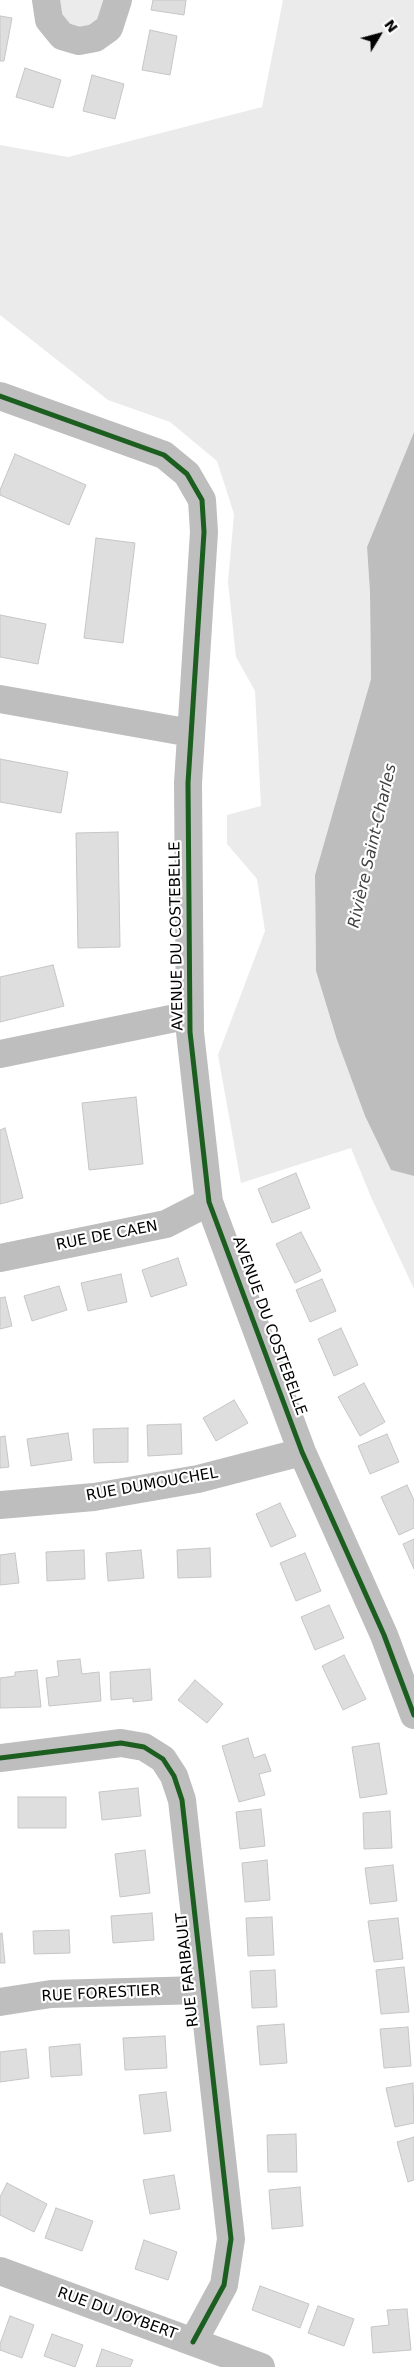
<!DOCTYPE html>
<meta charset="utf-8">
<style>
body{margin:0}
#map{position:relative;width:414px;height:2367px;overflow:hidden;background:#fff;font-family:"DejaVu Sans",sans-serif}
canvas{display:block}
.north{position:absolute;left:354px;top:10px;width:50px;height:50px;-webkit-text-stroke:4px #fff;paint-order:stroke;rotate:53deg;font-size:14px;font-weight:700;line-height:20px;text-align:center;color:#000}
.north::after{content:'';display:block;margin:auto;width:18px;height:22px;background:#000;clip-path:polygon(50% 0,100% 100%,50% 72%,0 100%)}
</style>
<div id="map">
<canvas width="414" height="2367"></canvas>
<div class="north">N</div>
</div>
<script>
const g = document.querySelector('canvas').getContext('2d');
g.lineJoin = 'round';
function fillPath(path, color) {
  g.fillStyle = color;
  g.fill(path, 'evenodd');
}
function poly(rows) {
  const path = new Path2D();
  for (const r of rows) {
    path.moveTo(r[0], r[1]);
    for (let i = 2; i < r.length; i += 2) path.lineTo(r[i], r[i + 1]);
  }
  return path;
}
function strokePath(path, color, width, dash) {
  g.strokeStyle = color;
  g.lineWidth = width;
  g.lineCap = dash ? 'butt' : 'round';
  g.setLineDash(dash || []);
  g.stroke(path);
}
function drawText(font, color, halo, rows, align = 'center') {
  g.font = font + ' "DejaVu Sans",sans-serif';
  g.lineWidth = 4.5;
  g.setLineDash([]);
  g.textBaseline = 'middle';
  g.strokeStyle = halo;
  g.fillStyle = color;
  for (const [text, x, y, turn = 0] of rows) {
    g.save();
    g.translate(x, y);
    g.rotate((+turn || 0) * Math.PI / 180);
    g.textAlign = isNaN(turn) ? turn : align;
    if (halo) g.strokeText(text, 0, 0);
    g.fillText(text, 0, 0);
    g.restore();
  }
}
fillPath(poly([
 [58,0,105,0,99,18,92,24,83,27,67,23,61,16],
 [283,0,414,0,414,432,367,547,370,593,371,679,315,875,316,971,337,1040,365,1116,391,1170,414,1176,414,1289,371,1197,351,1148,241,1183,218,1055,265,931,257,879,227,844,227,815,261,806,255,691,236,657,228,582,234,514,217,461,170,422,108,400,0,315,0,145,68,157,262,107]
]), '#ebebeb');
fillPath(poly([
 [414,432,414,1176,391,1170,365,1116,337,1040,316,971,315,875,371,679,370,593,367,547]
]), '#bdbdbd');
const building = poly([
 [153,0,186,0,184,15,151,10,153,0],
 [0,16,12,18,4,61,0,61,0,16],
 [150,30,177,36,170,75,142,70,150,30],
 [25,68,61,80,53,108,16,97,25,68],
 [92,75,124,84,115,119,83,111,92,75],
 [15,454,86,485,69,525,0,495,0,490,15,454],
 [96,538,135,543,123,643,84,638,96,538],
 [0,615,46,624,38,664,0,657,0,615],
 [0,759,68,772,61,813,0,802,0,759],
 [118,832,120,947,78,948,76,833,118,832],
 [53,965,64,1006,0,1022,0,977,53,965],
 [136,1097,143,1164,89,1170,82,1103,136,1097],
 [5,1128,23,1198,0,1204,0,1130,5,1128],
 [296,1173,310,1208,272,1223,258,1189,296,1173],
 [301,1232,321,1271,295,1283,276,1244,301,1232],
 [178,1258,187,1285,151,1297,142,1270,178,1258],
 [121,1274,127,1302,88,1311,81,1283,121,1274],
 [322,1279,336,1311,310,1322,296,1290,322,1279],
 [59,1286,67,1310,32,1321,24,1296,59,1286],
 [5,1297,12,1326,0,1329,0,1298,5,1297],
 [341,1328,358,1365,334,1376,318,1339,341,1328],
 [364,1383,385,1422,360,1436,338,1397,364,1383],
 [234,1400,248,1423,216,1441,203,1418,234,1400],
 [181,1424,182,1454,148,1456,147,1425,181,1424],
 [128,1428,128,1462,94,1463,93,1429,128,1428],
 [68,1433,72,1460,31,1466,27,1439,68,1433],
 [387,1434,399,1462,370,1474,358,1446,387,1434],
 [5,1436,9,1467,0,1468,0,1437,5,1436],
 [407,1485,414,1500,414,1528,399,1535,381,1497,407,1485],
 [280,1503,296,1536,271,1547,256,1514,280,1503],
 [414,1539,414,1569,403,1544,414,1539],
 [210,1548,211,1577,178,1578,177,1550,210,1548],
 [84,1550,85,1579,47,1581,46,1552,84,1550],
 [141,1550,144,1578,108,1581,106,1553,141,1550],
 [15,1553,19,1583,0,1585,0,1555,15,1553],
 [305,1553,321,1591,296,1601,280,1563,305,1553],
 [329,1605,344,1638,315,1650,301,1617,329,1605],
 [344,1655,366,1699,343,1710,322,1666,344,1655],
 [80,1659,82,1674,99,1672,101,1701,49,1706,46,1678,59,1676,57,1661,80,1659],
 [150,1669,152,1700,133,1702,133,1698,111,1700,110,1672,150,1669],
 [37,1670,41,1707,0,1708,0,1678,15,1676,15,1672,37,1670],
 [195,1680,223,1704,207,1723,178,1700,195,1680],
 [248,1738,254,1758,265,1754,271,1771,259,1774,265,1795,239,1802,222,1746,248,1738],
 [379,1743,387,1794,360,1798,352,1747,379,1743],
 [138,1788,141,1816,102,1820,99,1792,138,1788],
 [18,1797,66,1797,66,1828,18,1828,18,1797],
 [261,1809,265,1846,240,1849,236,1812,261,1809],
 [390,1811,392,1848,364,1849,363,1813,390,1811],
 [145,1850,150,1893,120,1897,115,1854,145,1850],
 [267,1860,270,1900,245,1902,242,1863,267,1860],
 [393,1865,397,1901,370,1904,365,1868,393,1865],
 [152,1913,154,1940,113,1943,111,1916,152,1913],
 [272,1917,274,1955,248,1956,246,1918,272,1917],
 [398,1918,403,1959,374,1962,368,1921,398,1918],
 [69,1930,70,1953,34,1954,33,1931,69,1930],
 [2,1933,5,1963,0,1963,0,1934,2,1933],
 [404,1967,409,2012,381,2014,376,1970,404,1967],
 [275,1970,277,2007,252,2008,250,1971,275,1970],
 [284,2024,287,2063,260,2065,257,2026,284,2024],
 [408,2027,411,2066,384,2068,380,2029,408,2027],
 [165,2036,167,2068,125,2070,123,2038,165,2036],
 [80,2044,82,2075,51,2077,49,2047,80,2044],
 [26,2049,29,2078,0,2082,0,2052,26,2049],
 [413,2083,414,2123,395,2127,386,2088,413,2083],
 [166,2092,171,2131,144,2134,139,2095,166,2092],
 [296,2134,297,2172,268,2172,267,2135,296,2134],
 [414,2137,414,2180,408,2182,397,2142,414,2137],
 [174,2175,180,2209,150,2214,143,2180,174,2175],
 [7,2183,47,2204,34,2232,0,2215,0,2197,7,2183],
 [300,2187,303,2226,272,2229,269,2190,300,2187],
 [56,2208,93,2221,82,2251,45,2238,56,2208],
 [144,2240,177,2252,168,2280,135,2269,144,2240],
 [260,2286,309,2304,300,2328,252,2310,260,2286],
 [318,2306,354,2319,344,2346,308,2333,318,2306],
 [407,2309,411,2350,373,2353,371,2327,389,2325,387,2310,407,2309],
 [10,2316,34,2325,22,2358,0,2350,0,2344,10,2316],
 [52,2334,83,2345,75,2367,44,2356,52,2334],
 [102,2349,133,2360,130,2367,96,2367,102,2349]
]);
fillPath(building, '#dedede');
strokePath(building, '#c6c6c6', 1);
strokePath(poly([
 [46,0,49,20,62,36,79,41,95,38,109,28,118,0],
 [0,396,164,455,187,474,202,500,204,532,188,783,190,1032,209,1202,302,1452,384,1635,414,1715],
 [0,699,191,733],
 [0,1054,190,1015],
 [0,1258,166,1224,209,1202],
 [0,1505,94,1497,198,1479,302,1452],
 [0,1758,121,1743,144,1747,163,1759,174,1776,182,1800,231,2239,224,2285,193,2342],
 [0,2002,51,1994,202,1990],
 [0,2271,261,2367]
]), '#bebebe', 28);
strokePath(poly([
 [0,396,164,455,187,474,202,500,204,532,188,783,190,1032,209,1202,302,1452,384,1635,414,1715],
 [0,1758,121,1743,144,1747,163,1759,174,1776,182,1800,231,2239,224,2285,193,2342]
]), '#1b5e20', 5);
drawText('15px', '#000', '#fff', [
 ["AVENUE DU COSTEBELLE",177,936,-91],
 ["RUE DE CAEN",107,1236,-11],
 ["AVENUE DU COSTEBELLE",269,1326,70],
 ["RUE DUMOUCHEL",152,1485,-10],
 ["RUE FARIBAULT",188,1970,-96],
 ["RUE FORESTIER",101,1994,-3],
 ["RUE DU JOYBERT",117,2314,20]
]);
drawText('italic 16px', '#424242', '#fff', [
 ["Rivière Saint-Charles",373,846,-77]
]);
</script>
